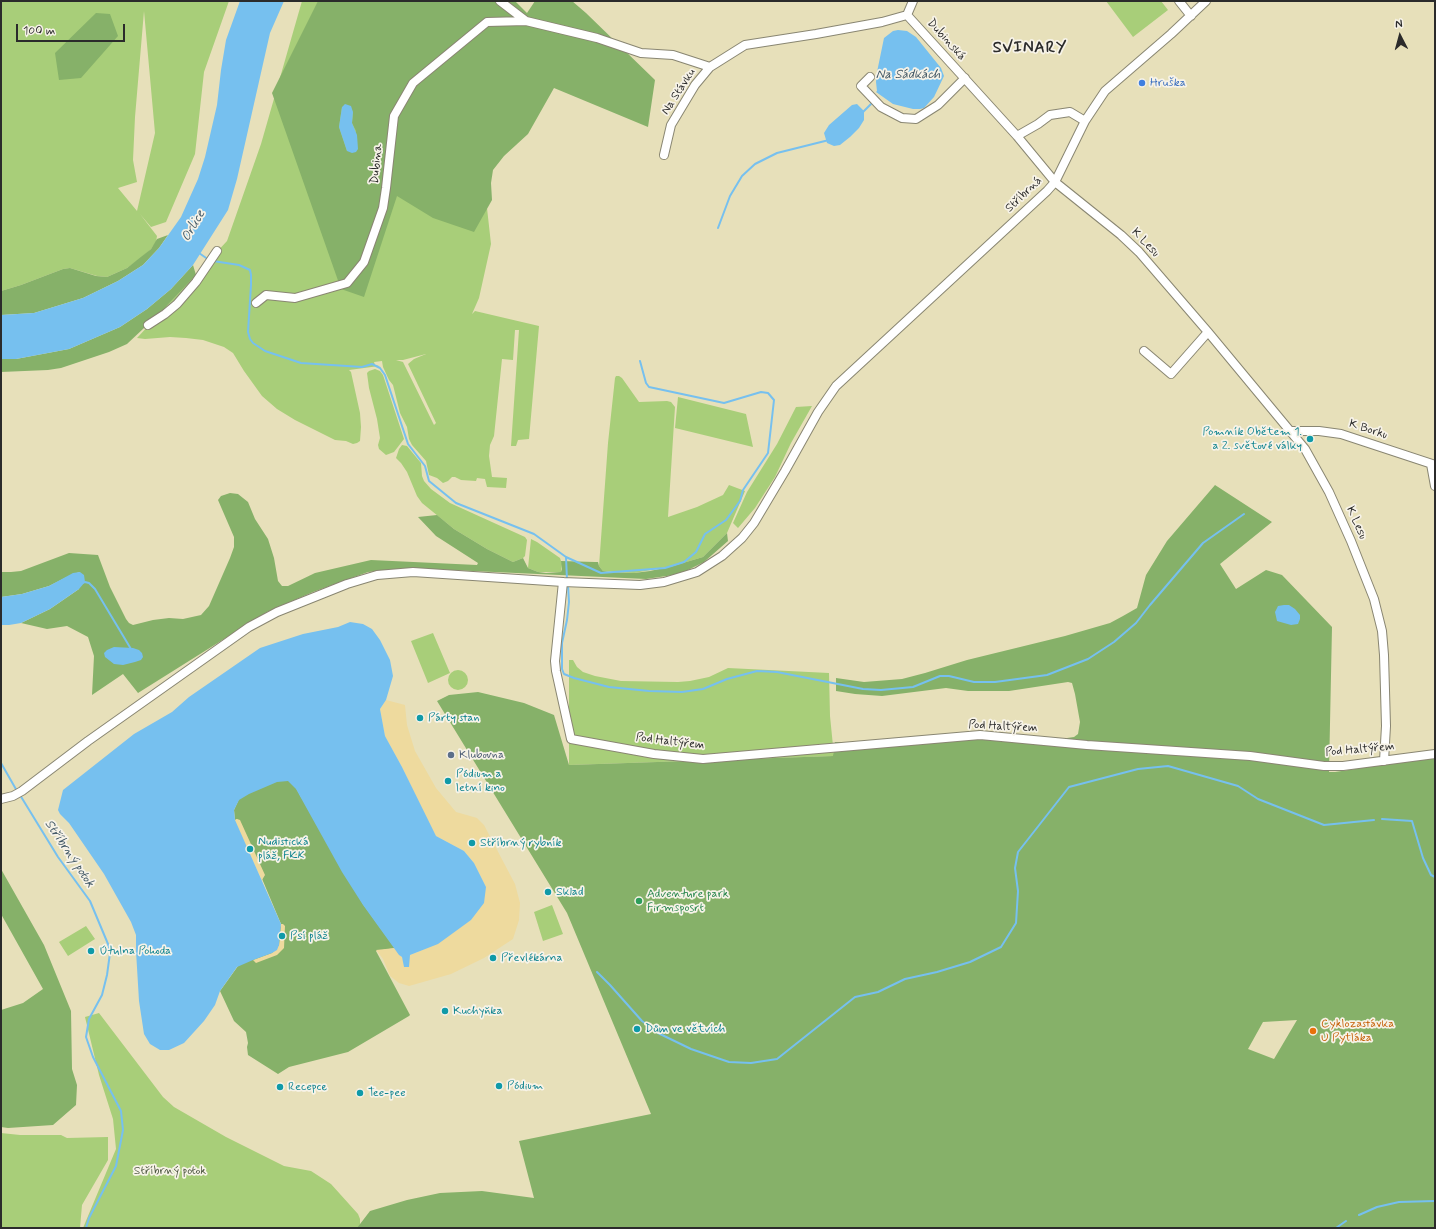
<!DOCTYPE html>
<meta charset="utf-8">
<style>
body{margin:0}
#map{position:relative;width:1436px;height:1229px;overflow:hidden;background:#e7e0ba;font-family:Mynerve,sans-serif}
canvas{display:block}
.frame{position:absolute;inset:0;border:2px solid #2b2b2b;pointer-events:none}
.north{position:absolute;left:1380px;top:16px;width:40px;height:40px;-webkit-text-stroke:3px #f7f3e8;paint-order:stroke;rotate:354deg;font-size:11px;font-weight:700;line-height:16px;text-align:center;color:#2b2b2b}
.north::after{content:'';display:block;margin:auto;width:14px;height:18px;background:#2b2b2b;clip-path:polygon(50% 0,100% 100%,50% 72%,0 100%)}
.scale{position:absolute;left:16px;top:24px;width:109px;height:18px;box-sizing:border-box;border:2px solid #2b2b2b;border-top:0;padding-left:5px;font-size:12px;line-height:14px;white-space:nowrap;color:#2b2b2b;-webkit-text-stroke:3px #f7f3e8;paint-order:stroke}
</style>
<div id="map">
<canvas width="1436" height="1229"></canvas>
<div class="frame"></div>
<div class="north">N</div>
<div class="scale">100 m</div>
</div>
<script>
const g = document.querySelector('canvas').getContext('2d');
g.lineJoin = 'round';
function fillPath(path, color) {
  g.fillStyle = color;
  g.fill(path, 'evenodd');
}
function poly(rows) {
  const path = new Path2D();
  for (const r of rows) {
    if (r.length === 3) {
      path.moveTo(r[0] + r[2], r[1]);
      path.arc(r[0], r[1], r[2], 0, 2 * Math.PI);
      continue;
    }
    path.moveTo(r[0], r[1]);
    for (let i = 2; i < r.length; i += 2) path.lineTo(r[i], r[i + 1]);
  }
  return path;
}
function strokePath(path, color, width, dash) {
  g.strokeStyle = color;
  g.lineWidth = width;
  g.lineCap = dash ? 'butt' : 'round';
  g.setLineDash(dash || []);
  g.stroke(path);
}
function drawText(font, color, halo, rows, align = 'center') {
  g.font = font + ' Mynerve,sans-serif';
  g.lineWidth = 3.5;
  g.setLineDash([]);
  g.textBaseline = 'middle';
  g.strokeStyle = halo;
  g.fillStyle = color;
  for (const [text, x, y, turn = 0] of rows) {
    g.save();
    g.translate(x, y);
    g.rotate((+turn || 0) * Math.PI / 180);
    g.textAlign = isNaN(turn) ? turn : align;
    if (halo) g.strokeText(text, 0, 0);
    g.fillText(text, 0, 0);
    g.restore();
  }
}
fillPath(poly([
 [1,1,229,1,204,72,195,154,166,222,151,227,140,214,157,236,156,242,151,249,141,258,127,268,107,277,97,276,70,268,63,269,21,285,1,291],
 [144,11,155,133,137,211,118,188,137,182,133,160,135,117],
 [302,1,388,1,485,190,491,244,479,298,472,314,475,311,539,326,529,439,518,440,516,446,511,446,519,330,515,330,513,360,502,359,494,436,490,445,489,456,492,477,507,478,506,488,487,487,485,479,477,478,476,481,461,480,455,477,452,477,448,481,443,483,437,478,429,475,426,461,412,445,409,439,407,427,400,413,393,385,389,380,383,367,382,361,374,362,375,365,379,366,349,370,351,372,360,413,361,427,360,441,357,443,353,444,346,441,335,440,295,420,277,409,262,396,244,371,233,353,224,347,203,340,186,338,170,337,145,339,137,338,227,241,261,144],
 [426,354,414,359,408,364,436,423,434,425,403,362,396,360,403,360],
 [1106,1,1161,1,1168,10,1133,37],
 [375,369,380,371,383,375,404,439,394,452,386,455,379,449,378,445,380,438,377,419,369,388,367,373,369,371],
 [616,376,619,376,622,378,639,402,667,401,671,402,675,407,668,517,697,507,723,495,729,485,745,491,727,533,703,557,673,566,634,573,603,571,599,566,608,443,615,378],
 [678,397,746,414,753,447,675,428],
 [812,406,791,443,775,477,755,508,738,528,733,523,747,492,777,444,796,407],
 [402,445,407,446,421,463,422,476,424,481,431,489,450,503,525,537,527,540,525,556,523,558,513,562,487,549,454,529,422,503,417,496,407,472,401,463,396,458,399,449],
 [531,539,537,542,560,558,562,564,561,572,538,572,528,568],
 [433,633,450,673,428,683,411,641],
 [569,660,573,660,577,667,583,672,595,676,621,681,678,682,690,681,709,677,728,668,829,673,830,716,834,756,569,765],
 [458,680,10],
 [552,905,563,934,543,941,534,912],
 [86,926,95,939,68,956,59,942],
 [99,1013,163,1097,174,1107,226,1137,284,1166,311,1171,331,1184,358,1214,360,1219,360,1226,357,1228,83,1228,116,1149,113,1119,99,1075,85,1017],
 [1,1133,20,1135,61,1135,67,1138,108,1137,108,1160,82,1205,80,1228,1,1228]
]), '#a8ce79');
fillPath(poly([
 [318,1,515,1,527,13,535,1,572,1,586,13,655,80,648,127,554,88,528,134,504,156,493,170,491,183,492,200,474,232,433,218,397,196,364,297,341,289,272,93],
 [342,107,353,112,352,123,356,131,347,151,339,127],
 [96,13,110,14,118,36,81,78,59,80,55,53],
 [168,235,159,248,143,265,118,281,83,298,34,313,1,315,1,291,21,285,63,269,70,268,96,276,107,277,127,268,151,249,157,239],
 [193,265,196,275,161,312,127,344,109,352,61,368,48,370,1,372,1,359,16,359,69,349,120,327,147,309,171,289],
 [1215,485,1272,522,1220,564,1236,589,1266,570,1282,575,1332,627,1329,772,1335,772,1435,757,1435,1228,357,1228,370,1211,407,1200,440,1193,482,1191,534,1198,519,1141,651,1114,567,913,437,701,449,695,478,692,524,703,554,715,569,765,833,756,835,742,864,742,921,738,1067,738,1074,737,1078,734,1080,722,1075,694,1072,683,1068,682,1009,691,968,691,946,688,882,696,855,694,836,691,836,678,864,682,902,679,925,673,967,660,1065,636,1110,623,1123,616,1137,608,1146,575,1167,541],
 [1297,1020,1274,1059,1248,1049,1263,1022],
 [230,493,238,494,248,502,255,519,268,539,274,558,278,581,282,586,288,586,315,573,371,560,477,565,478,563,436,536,418,517,437,515,454,529,487,549,513,562,523,558,528,568,538,572,546,573,561,572,562,569,561,561,595,562,598,562,599,566,603,571,610,572,634,573,650,571,673,566,703,557,727,533,728,541,704,562,680,574,646,579,408,568,368,572,313,592,267,612,138,693,123,674,92,695,94,656,88,637,67,626,47,629,21,623,50,609,79,589,80,572,73,574,49,586,22,594,1,597,1,572,11,572,21,571,69,553,98,555,110,587,126,619,129,623,133,625,153,620,169,618,183,619,201,615,209,606,230,558,234,547,234,537,218,500,221,496],
 [289,779,296,788,363,904,395,948,376,951,410,1015,409,1016,348,1052,289,1067,278,1074,248,1055,247,1047,248,1043,246,1032,234,1021,220,991,238,966,283,924,281,924,237,819,235,820,234,810,239,799,250,792,277,781],
 [1,869,44,945,71,1011,72,1069,77,1085,76,1105,53,1125,8,1128,1,1127,1,1010,23,1003,43,989,1,914]
]), '#86b169');
fillPath(poly([
 [386,700,405,705,407,725,415,751,436,788,456,812,477,818,484,825,515,884,520,903,519,920,513,939,484,958,451,974,409,986,399,983,390,976,383,959,376,950,395,948,403,959,404,967,410,955,420,951,471,920,486,887,474,863,464,851,436,836,427,820,402,767,385,736,380,709],
 [237,819,240,820,265,875,262,880,235,823,235,820],
 [281,924,283,924,285,926,284,948,277,955,256,963,253,960,272,953,279,945]
]), '#eeda9e');
fillPath(poly([
 [240,1,284,1,270,33,237,179,228,210,193,265,171,289,147,309,120,327,69,349,16,359,1,359,1,315,34,313,83,298,118,281,143,265,159,248,181,217,198,179,205,157,217,105,221,70,226,40],
 [898,30,907,31,916,37,941,68,944,76,934,97,924,108,920,109,913,109,893,104,876,92,877,91,876,82,877,72,884,38,893,31],
 [345,104,351,106,353,112,352,123,357,135,358,149,356,152,352,153,347,151,339,127,342,107],
 [857,104,864,111,864,120,859,128,850,137,840,145,834,146,827,143,824,133,829,125,852,105],
 [80,572,84,575,85,582,79,589,50,609,21,623,9,625,1,625,1,597,22,594,49,586,73,573],
 [1284,605,1289,605,1295,609,1300,615,1300,619,1298,624,1291,625,1277,621,1275,612,1278,606],
 [350,622,363,624,372,629,380,640,390,660,393,676,386,700,380,709,385,736,402,767,436,836,464,851,474,863,486,887,484,903,471,920,438,944,410,955,409,967,404,967,402,957,399,955,363,905,342,872,296,789,288,781,277,782,249,794,239,800,234,810,235,820,281,924,279,945,277,950,272,953,253,960,237,967,220,991,215,1005,204,1021,184,1043,169,1050,160,1050,150,1044,144,1034,139,1001,136,951,136,935,131,922,104,874,69,823,60,814,58,810,63,790,134,734,172,712,189,697,260,648,303,634,338,627],
 [114,647,133,648,139,650,142,653,143,657,141,660,135,662,123,665,114,664,105,657,104,653,107,650]
]), '#76c0ef');
strokePath(poly([
 [863,112,872,103],
 [718,228,730,196,742,176,755,164,777,153,829,140],
 [199,253,209,260],
 [213,261,239,265,250,270,251,275,251,285,248,332,250,339,253,343,265,351,301,363,362,367,372,364,380,368,385,375,408,444,425,466,429,481,456,503,534,534,566,557,601,573,665,568,684,562,696,552,705,534,726,520,740,501,743,490,768,453,774,400,768,393,761,392,724,403,649,387,646,383,640,361],
 [566,557,567,580],
 [82,583,85,582,89,583,95,589,131,649],
 [568,585,569,602,567,620,562,643,562,669,564,674,574,678,609,687,649,691,682,692,703,689,727,679,757,671,777,672,863,689,881,690,913,687,940,676,949,676,974,682,995,682,1047,675,1088,659,1114,642,1136,623,1150,605,1203,543,1244,514],
 [1,763,17,791],
 [20,795,58,857,90,901,108,944,110,953,107,975,102,995,89,1019,86,1037,93,1057,121,1111,123,1130,116,1166,89,1218,86,1228],
 [1382,819,1412,821,1423,858,1431,875,1435,877],
 [597,972,610,985,642,1021,658,1033,691,1049,729,1062,751,1063,777,1059,855,997,878,992,905,979,937,972,970,962,1001,947,1016,923,1018,891,1015,868,1018,852,1069,787,1138,769,1168,766,1238,786,1258,799,1324,825,1374,820],
 [1359,1215,1377,1207,1399,1202,1435,1201],
 [1336,1228,1346,1221]
]), '#76c0ef', 2);
const minor = poly([
 [500,1,526,21],
 [1179,1,1191,16],
 [907,15,913,1],
 [870,77,861,86,881,107,902,118,916,119,938,105,965,78],
 [1017,136,1038,124,1050,115,1070,112,1085,121],
 [664,155,671,125,695,85,710,67,745,45,816,34,882,22,907,15,1017,136,1055,182,1121,235,1139,252,1208,332,1305,449,1329,492,1351,541,1374,599,1382,631,1384,655,1386,726,1384,761],
 [256,303,266,295,295,298,347,283,364,262,383,208,386,188,394,116,413,83,487,22,526,21,597,38,641,53,673,55,710,67],
 [148,325,165,314,177,304,196,282,217,251],
 [1144,351,1171,374,1208,332],
 [1290,431,1319,431,1341,434,1435,465],
 [1431,464,1435,486],
 [563,582,555,661,556,671,571,739,654,754,703,759,980,735,1087,745,1250,756,1324,766,1343,766,1435,754],
 [1,799,13,796,22,791,88,741,249,627,277,612,347,584,377,575,413,572,563,582,640,585,664,582,697,572,722,556,742,538,754,523,785,471,818,412,836,386,1047,191,1055,182,1085,121,1105,91,1171,34,1206,1]
]);
strokePath(minor, '#898672', 10);
strokePath(minor, '#fff', 8);
for (const [x, y, r, color] of [
 [1142,83,4,"#3f7fe0"],
 [1310,439,4,"#0f9aa8"],
 [420,718,4,"#0f9aa8"],
 [451,755,4,"#5c6f8a"],
 [448,781,4,"#0f9aa8"],
 [472,843,4,"#0f9aa8"],
 [250,849,4,"#0f9aa8"],
 [548,892,4,"#0f9aa8"],
 [639,901,4,"#2e9e5b"],
 [282,936,4,"#0f9aa8"],
 [91,951,4,"#0f9aa8"],
 [493,958,4,"#0f9aa8"],
 [445,1011,4,"#0f9aa8"],
 [637,1029,4,"#0f9aa8"],
 [1313,1031,4,"#e8710a"],
 [499,1086,4,"#0f9aa8"],
 [280,1087,4,"#0f9aa8"],
 [360,1093,4,"#0f9aa8"]
]) {
  const dot = new Path2D();
  dot.arc(x, y, r, 0, 2 * Math.PI);
  g.fillStyle = color;
  g.fill(dot);
  strokePath(dot, '#f7f3e8', 1.5);
}
drawText('12px', '#2b2b2b', '#f7f3e8', [
 ["Dubinská",946,40,48],
 ["Na Stávku",679,92,-57],
 ["Dubina",377,164,-84],
 ["Stříbrná",1024,195,-44],
 ["K Lesu",1145,243,46],
 ["K Borku",1368,430,18],
 ["K Lesu",1356,523,66],
 ["Pod Haltýřem",1003,727,3],
 ["Pod Haltýřem",670,742,7],
 ["Pod Haltýřem",1360,750,-5]
]);
drawText('12px', '#366cbe', '#f7f3e8', [
 ["Hruška",1150,83]
], 'left');
drawText('12px', '#0d838f', '#f7f3e8', [
 ["Pomník Obětem 1.",1302,432,"right"],
 ["a 2. světové války",1302,446,"right"],
 ["Párty stan",428,718],
 ["Pódium a",456,774],
 ["letní kino",456,788],
 ["Nudistická",258,842],
 ["pláž, FKK",258,856],
 ["Stříbrný rybník",480,843],
 ["Sklad",556,892],
 ["Psí pláž",290,936],
 ["Útulna Pohoda",99,951],
 ["Převlékárna",501,958],
 ["Kuchyňka",453,1011],
 ["Dům ve větvích",645,1029],
 ["Pódium",507,1086],
 ["Recepce",288,1087],
 ["Tee-pee",368,1093]
], 'left');
drawText('12px', '#4e5e75', '#f7f3e8', [
 ["Klubovna",459,755]
], 'left');
drawText('12px', '#27864d', '#f7f3e8', [
 ["Adventure park",647,894],
 ["Firmsposrt",647,908]
], 'left');
drawText('12px', '#c56008', '#f7f3e8', [
 ["Cyklozastávka",1321,1024],
 ["U Pytláka",1321,1038]
], 'left');
drawText('12px', '#4a543e', '#f7f3e8', [
 ["Stříbrný potok",170,1171]
]);
drawText('italic 13px', '#425866', '#f7f3e8', [
 ["Na Sádkách",908,75],
 ["Orlice",194,226,-60],
 ["Stříbrný potok",69,854,56]
]);
g.letterSpacing = '1px';
drawText('bold 16px', '#2b2b2b', '#f7f3e8', [
 ["SVINARY",1030,49]
]);
g.letterSpacing = '0px';
</script>
